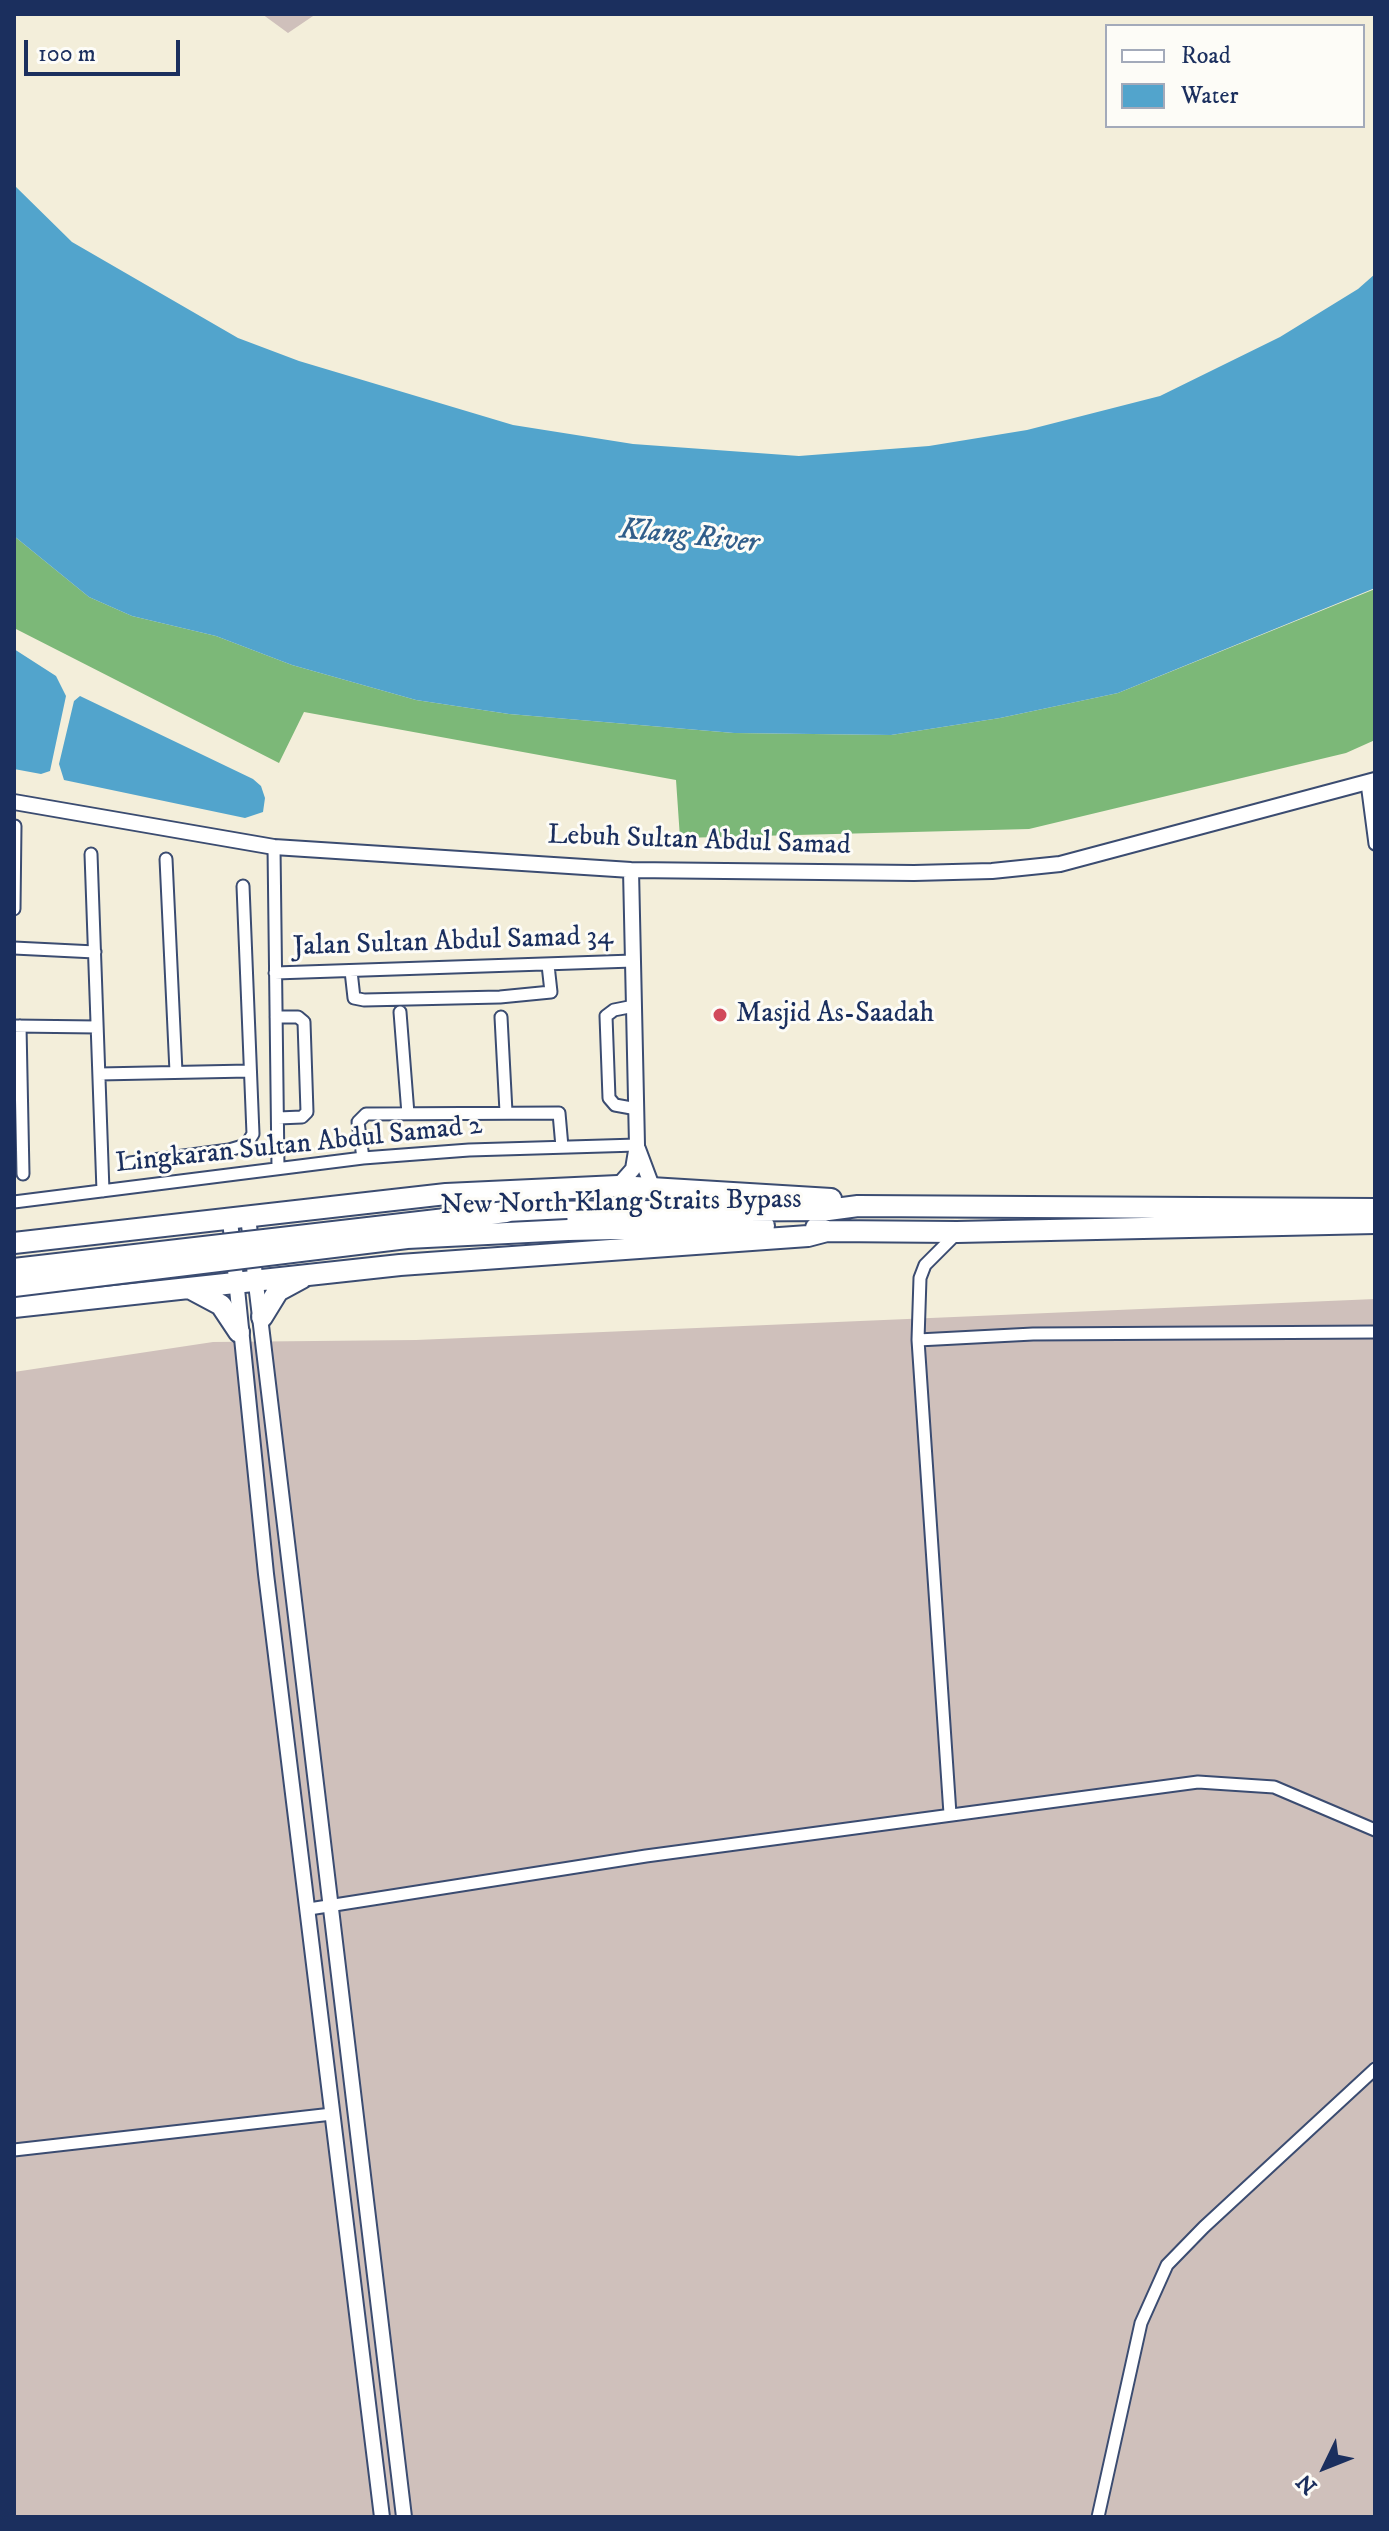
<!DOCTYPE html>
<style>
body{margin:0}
#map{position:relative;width:1389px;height:2531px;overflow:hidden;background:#f3eeda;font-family:"IM FELL DW Pica",serif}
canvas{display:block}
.frame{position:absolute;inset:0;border:16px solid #1b2f5e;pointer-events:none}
.legend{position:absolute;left:1105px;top:24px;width:260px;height:104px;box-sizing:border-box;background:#fdfcf7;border:2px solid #a3aaba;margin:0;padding:10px 14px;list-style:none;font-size:24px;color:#1b2f5e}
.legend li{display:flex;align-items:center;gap:16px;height:40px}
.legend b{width:40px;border:2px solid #a3aaba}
.north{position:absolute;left:1285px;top:2427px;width:80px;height:80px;-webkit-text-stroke:6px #fdfcf7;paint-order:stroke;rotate:227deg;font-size:22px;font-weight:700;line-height:32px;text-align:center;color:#1b2f5e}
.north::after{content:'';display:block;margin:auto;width:28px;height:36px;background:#1b2f5e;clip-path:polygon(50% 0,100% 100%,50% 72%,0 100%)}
.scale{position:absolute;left:24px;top:40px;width:156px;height:36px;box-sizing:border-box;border:4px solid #1b2f5e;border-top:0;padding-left:10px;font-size:24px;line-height:28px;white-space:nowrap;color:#1b2f5e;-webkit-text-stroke:6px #fdfcf7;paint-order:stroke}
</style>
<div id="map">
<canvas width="1389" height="2531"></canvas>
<div class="frame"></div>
<ul class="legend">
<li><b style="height:10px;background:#fff"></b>Road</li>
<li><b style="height:22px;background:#52a4cc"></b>Water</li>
</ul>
<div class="north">N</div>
<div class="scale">100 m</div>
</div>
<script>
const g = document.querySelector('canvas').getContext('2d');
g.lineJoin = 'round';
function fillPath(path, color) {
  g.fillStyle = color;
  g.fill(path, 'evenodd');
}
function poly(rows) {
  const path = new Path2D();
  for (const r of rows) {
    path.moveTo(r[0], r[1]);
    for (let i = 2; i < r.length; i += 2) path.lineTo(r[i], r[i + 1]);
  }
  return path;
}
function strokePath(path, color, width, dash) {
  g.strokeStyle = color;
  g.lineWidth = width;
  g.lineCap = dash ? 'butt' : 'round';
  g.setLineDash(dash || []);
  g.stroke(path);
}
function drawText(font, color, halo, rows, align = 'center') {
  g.font = font + ' "IM FELL DW Pica",serif';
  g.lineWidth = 6;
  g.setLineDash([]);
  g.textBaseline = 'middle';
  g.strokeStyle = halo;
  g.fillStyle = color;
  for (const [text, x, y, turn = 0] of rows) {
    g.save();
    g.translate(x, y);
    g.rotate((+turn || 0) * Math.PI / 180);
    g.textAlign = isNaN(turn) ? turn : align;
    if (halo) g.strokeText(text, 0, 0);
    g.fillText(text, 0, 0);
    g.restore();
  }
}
fillPath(poly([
 [262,14,316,14,288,33],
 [1375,1299,1375,2517,14,2517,14,1372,213,1342,416,1340]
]), '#cfc0bb');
fillPath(poly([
 [14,536,89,597,132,616,216,636,292,665,416,700,509,714,734,733,891,735,1000,718,1118,693,1375,589,1375,740,1346,753,1029,829,680,838,676,780,304,712,279,763,14,628]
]), '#7cb878');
fillPath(poly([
 [14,185,72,242,238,338,299,361,513,425,633,444,799,456,929,446,1027,430,1160,396,1280,337,1358,289,1375,274,1375,588,1118,693,1000,718,891,735,734,733,509,714,416,700,292,665,216,636,132,616,89,597,14,536],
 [14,649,56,676,66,696,50,771,41,774,14,769],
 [80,696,253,779,261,786,265,798,263,812,245,818,64,780,59,764,74,701]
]), '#52a4cc');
const minor = poly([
 [1367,783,1375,844],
 [274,847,278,1168],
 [91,854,103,1191],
 [166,859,176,1072],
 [14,909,15,826],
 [14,948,95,952],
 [351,971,354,998,364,1000,500,997,551,992,548,965],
 [275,973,633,961],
 [634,1006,614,1010,606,1016,609,1098,615,1105,637,1109],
 [400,1012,408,1114],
 [276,1017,298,1017,304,1022,307,1112,302,1117,278,1118],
 [501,1017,506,1112],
 [14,1026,97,1027],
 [20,1026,23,1174],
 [99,1074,249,1071],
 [363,1158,358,1122,366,1114,559,1113,562,1147],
 [130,1163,229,1150,246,1145,253,1134,243,886],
 [14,1202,363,1158,469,1150,637,1145],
 [918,1340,1033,1334,1375,1332],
 [950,1814,918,1340,920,1278,925,1265,956,1234],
 [309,1909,646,1856,1198,1782,1274,1787,1375,1830],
 [14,2150,332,2114],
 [1098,2517,1141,2323,1167,2265,1204,2227,1375,2069]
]);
const tertiary = poly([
 [14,802,274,847,631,870,914,873,992,871,1060,864,1375,780],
 [638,1149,653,1189],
 [618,1186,633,1169,637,1145,631,870],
 [248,1217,404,2517],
 [230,1220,266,1574,382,2517]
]);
const motorway = poly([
 [506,1212,828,1210,858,1206,1375,1209],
 [816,1228,827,1231,957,1232,1375,1223],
 [568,1230,764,1226],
 [14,1243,446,1194,618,1186,831,1199],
 [191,1289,221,1305,239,1332],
 [14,1307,400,1265,808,1236,827,1231],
 [262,1317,278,1291,302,1278]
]);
strokePath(minor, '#3b4c71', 15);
strokePath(tertiary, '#3b4c71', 18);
strokePath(motorway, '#3b4c71', 24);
strokePath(minor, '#fff', 11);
strokePath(tertiary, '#fff', 14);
strokePath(motorway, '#fff', 20);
const motorwayBridge = poly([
 [14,1269,506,1212],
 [14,1286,407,1238,568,1230]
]);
strokePath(motorwayBridge, '#3b4c71', 24, []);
strokePath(motorwayBridge, '#fff', 20);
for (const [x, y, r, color] of [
 [720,1015,8,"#d1495b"]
]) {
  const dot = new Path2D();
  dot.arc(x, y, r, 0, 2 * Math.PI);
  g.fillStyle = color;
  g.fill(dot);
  strokePath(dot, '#fdfcf7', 3);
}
drawText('28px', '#1b2f5e', '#fdfcf7', [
 ["Lebuh Sultan Abdul Samad",699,842,2],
 ["Jalan Sultan Abdul Samad 34",453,943,-2],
 ["Lingkaran Sultan Abdul Samad 2",299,1146,-6],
 ["New North Klang Straits Bypass",621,1204,-1]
]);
drawText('28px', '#1b2f5e', '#fdfcf7', [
 ["Masjid As-Saadah",736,1015]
], 'left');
drawText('italic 30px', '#315e8a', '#fdfcf7', [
 ["Klang River",689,538,6]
]);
</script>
